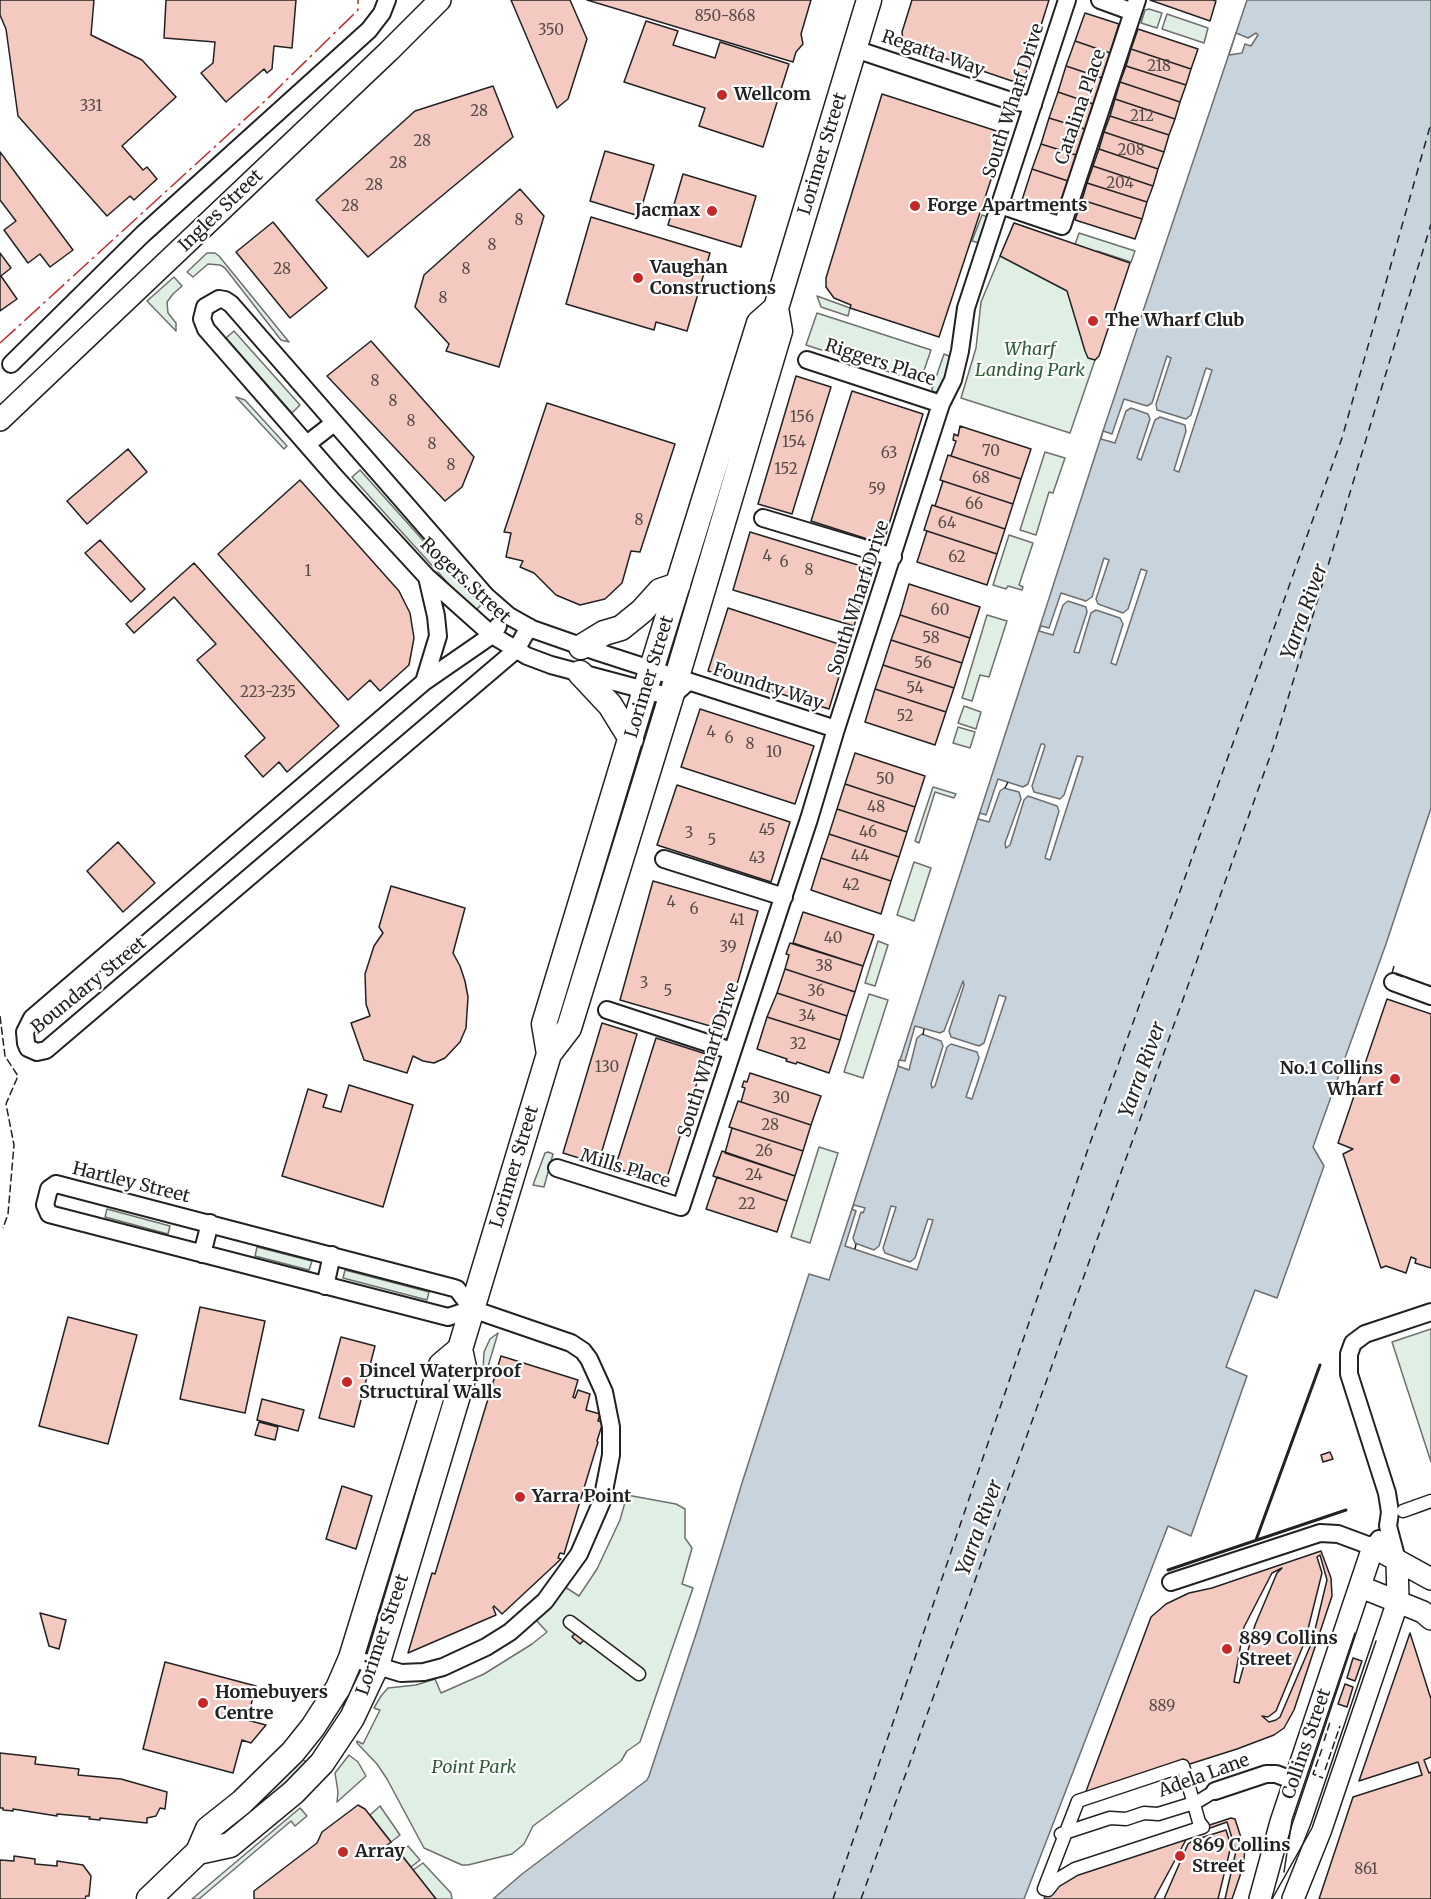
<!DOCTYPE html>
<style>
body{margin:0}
canvas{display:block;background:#fff}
</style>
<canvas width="1431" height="1899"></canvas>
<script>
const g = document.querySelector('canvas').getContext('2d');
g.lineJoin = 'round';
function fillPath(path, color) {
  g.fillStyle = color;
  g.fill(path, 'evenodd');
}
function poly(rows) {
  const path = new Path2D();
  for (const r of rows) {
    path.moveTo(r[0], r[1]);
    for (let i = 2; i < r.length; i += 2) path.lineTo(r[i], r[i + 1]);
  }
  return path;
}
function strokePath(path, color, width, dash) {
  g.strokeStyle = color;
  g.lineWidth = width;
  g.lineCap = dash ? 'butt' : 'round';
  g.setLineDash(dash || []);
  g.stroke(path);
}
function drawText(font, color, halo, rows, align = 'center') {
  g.font = font + ' Merriweather,serif';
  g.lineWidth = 4.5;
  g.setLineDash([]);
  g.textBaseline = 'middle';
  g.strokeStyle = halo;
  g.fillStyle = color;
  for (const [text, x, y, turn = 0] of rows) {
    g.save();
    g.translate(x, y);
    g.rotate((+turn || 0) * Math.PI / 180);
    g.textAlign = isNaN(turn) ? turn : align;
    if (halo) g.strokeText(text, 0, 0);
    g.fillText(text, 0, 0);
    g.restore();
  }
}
const green = poly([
 [1149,9,1162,13,1157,28,1141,23,1145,10,1149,9],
 [1167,14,1208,28,1204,43,1162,29,1167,14],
 [982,215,988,217,979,243,972,241,982,215],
 [1014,223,1075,245,1079,233,1135,251,1131,262,1097,251,1098,356,1095,360,1070,433,961,398,976,348,981,302,1014,223],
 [207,253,215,253,219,256,289,342,281,340,225,268,220,265,208,264,193,277,187,272,207,253],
 [174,277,182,286,173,294,167,302,168,313,176,323,176,331,147,301,174,277],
 [817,296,850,308,848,316,821,307,817,296],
 [817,313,931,350,920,382,806,345,817,313],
 [234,331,300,405,292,413,226,338,234,331],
 [944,354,949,356,949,373,940,392,933,392,932,389,944,354],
 [236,397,245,400,287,446,284,449,236,397],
 [1045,452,1065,458,1053,493,1049,492,1036,535,1020,530,1045,452],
 [360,470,481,605,474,612,352,477,360,470],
 [1009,535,1033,543,1019,585,1023,587,1022,590,1008,586,1006,589,993,585,1009,535],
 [987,615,1007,621,989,677,980,675,972,701,962,698,987,615],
 [964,706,981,712,976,729,958,723,964,706],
 [958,727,975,732,970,748,953,743,958,727],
 [933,787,956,794,954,798,935,792,919,843,915,841,933,787],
 [914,862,931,868,914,921,897,915,914,862],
 [878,941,888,945,875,986,865,983,878,941],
 [869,994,888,1000,863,1078,844,1072,869,994],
 [819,1147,838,1153,810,1243,791,1237,819,1147],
 [548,1152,553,1154,544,1187,533,1185,545,1153,548,1152],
 [107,1209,170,1226,168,1234,105,1217,107,1209],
 [257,1247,312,1261,309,1270,255,1256,257,1247],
 [345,1270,429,1292,427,1300,343,1278,345,1270],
 [1431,1329,1431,1462,1392,1342,1431,1329],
 [498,1333,486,1373,483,1371,484,1352,490,1339,498,1333],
 [448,1380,451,1384,373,1640,369,1639,448,1380],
 [627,1495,676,1504,685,1509,685,1538,692,1548,682,1584,693,1588,640,1742,627,1751,621,1761,533,1826,524,1844,512,1854,468,1865,462,1865,424,1848,387,1779,377,1764,357,1743,357,1741,363,1744,380,1710,374,1708,381,1696,388,1688,416,1685,435,1679,441,1693,484,1674,532,1644,547,1632,536,1620,551,1607,565,1587,579,1596,597,1569,620,1520,627,1495],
 [349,1755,358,1762,366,1776,337,1802,338,1792,335,1773,349,1755],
 [302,1759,306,1762,287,1783,236,1826,232,1822,274,1787,302,1759],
 [380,1806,400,1835,391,1842,370,1815,380,1806],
 [300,1808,307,1816,295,1826,291,1821,199,1899,192,1899,300,1808],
 [408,1846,420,1860,411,1867,400,1853,408,1846],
 [423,1863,451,1893,452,1899,436,1899,413,1870,423,1863]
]);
fillPath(green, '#e0efe3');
strokePath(green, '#6f6f6f', 1.5);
const water = poly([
 [1247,0,1431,0,1431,808,1386,944,1313,1147,1324,1166,1277,1298,1255,1290,1226,1367,1247,1376,1191,1536,1168,1526,1024,1899,493,1899,522,1874,647,1780,649,1776,698,1628,742,1483,809,1274,829,1280,1103,431,1247,0]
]);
fillPath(water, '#c7d3dd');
strokePath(water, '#6f6f6f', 1.5);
const pier = poly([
 [1236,33,1248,38,1256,33,1258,35,1251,46,1245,44,1242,53,1229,55,1236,33],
 [1167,356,1171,358,1156,404,1157,410,1186,419,1191,415,1206,368,1212,370,1179,472,1174,470,1186,431,1185,425,1160,417,1155,420,1141,460,1137,458,1150,419,1148,414,1131,408,1126,411,1115,443,1101,439,1103,431,1112,434,1124,399,1147,406,1152,403,1167,356],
 [1104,558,1109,560,1096,599,1098,604,1123,613,1128,609,1141,569,1147,571,1116,665,1111,663,1123,624,1120,618,1096,610,1091,613,1079,653,1074,652,1087,612,1086,607,1068,601,1063,605,1053,635,1039,631,1041,626,1049,628,1061,593,1086,601,1092,597,1104,558],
 [1041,744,1044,744,1045,746,1032,786,1034,792,1060,799,1064,795,1077,756,1083,757,1050,860,1045,858,1059,811,1057,806,1028,796,1024,800,1010,845,1006,848,1005,843,1021,799,1019,792,1004,788,1000,791,989,822,978,819,980,813,986,815,998,779,1023,787,1028,784,1041,744],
 [963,981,964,985,949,1031,951,1037,979,1046,984,1043,999,995,1006,997,972,1099,966,1097,979,1058,977,1052,951,1044,947,1047,935,1086,932,1088,931,1084,943,1046,941,1041,922,1034,917,1038,909,1070,898,1066,899,1060,905,1061,915,1026,940,1033,944,1031,963,981],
 [854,1205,865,1208,863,1213,861,1212,853,1238,855,1243,874,1250,879,1246,891,1206,896,1207,883,1248,885,1253,910,1262,915,1258,928,1219,933,1220,917,1270,845,1246,856,1211,852,1209,854,1205]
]);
fillPath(pier, '#fff');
strokePath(pier, '#6f6f6f', 1.5);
strokePath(poly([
 [833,1899,1089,1146,1342,438,1431,123],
 [861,1899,1273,748,1431,224]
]), '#222', 1.5, [8, 6]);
const building = poly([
 [0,0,94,0,91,35,142,60,176,97,122,146,143,170,147,167,157,179,134,200,130,196,107,216,18,116,6,29,0,15,0,0],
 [166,0,296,0,292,48,274,46,272,69,267,73,264,69,226,102,201,73,213,63,215,42,164,38,166,0],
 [511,0,570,0,587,39,568,99,557,108,511,0],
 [587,0,811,0,801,34,803,44,796,52,793,62,587,0],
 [912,0,1049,0,1026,73,1021,81,1012,81,906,45,903,40,902,32,912,0],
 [1150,0,1213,0,1216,1,1210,21,1150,0],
 [1085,13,1119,24,1110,53,1075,41,1085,13],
 [646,21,678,31,673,45,715,58,720,42,789,64,763,147,699,126,705,108,624,82,646,21],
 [1138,29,1198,49,1191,69,1131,49,1138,29],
 [1075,41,1110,53,1102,78,1066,66,1075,41],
 [1131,49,1191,69,1186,85,1126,66,1131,49],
 [1066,66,1102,78,1093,104,1058,92,1066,66],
 [1126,66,1186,85,1180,102,1120,82,1126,66],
 [1120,82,1180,102,1175,119,1115,99,1120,82],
 [493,86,513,137,368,257,316,200,415,111,493,86],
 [1058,92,1093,104,1085,129,1049,118,1058,92],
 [882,94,1006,134,939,337,850,308,851,305,834,298,826,287,826,278,882,94],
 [1115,99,1175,119,1169,135,1110,116,1115,99],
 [1110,116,1169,135,1164,152,1104,132,1110,116],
 [1049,118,1085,129,1076,155,1041,144,1049,118],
 [1104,132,1164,152,1158,169,1099,149,1104,132],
 [1041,144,1076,155,1068,181,1032,169,1041,144],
 [1099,149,1158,169,1153,186,1093,166,1099,149],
 [605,151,654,165,639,216,590,201,605,151],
 [0,152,73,250,50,267,40,254,28,263,4,230,16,221,0,200,0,152],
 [1093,166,1153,186,1147,202,1087,183,1093,166],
 [1032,169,1068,181,1057,212,1022,200,1032,169],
 [683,174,756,196,741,247,668,225,683,174],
 [1087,183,1147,202,1142,219,1082,200,1087,183],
 [520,189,544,216,499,367,446,351,449,344,415,307,424,275,520,189],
 [1082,200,1142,219,1135,239,1075,220,1082,200],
 [591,217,710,253,687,331,656,322,654,330,566,304,591,217],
 [273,222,327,288,290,318,236,252,273,222],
 [1014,223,1130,263,1099,356,1095,360,1088,358,1085,351,1067,291,1000,256,1014,223],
 [0,253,11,268,1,276,17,299,0,311,0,253],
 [371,341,474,457,462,487,445,501,327,376,371,341],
 [796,376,831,387,792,514,758,504,796,376],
 [852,391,923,414,883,544,811,521,852,391],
 [547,403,675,444,640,552,631,551,622,583,605,599,580,605,556,595,534,573,520,567,523,561,506,557,511,533,504,532,547,403],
 [960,426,1031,449,1021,479,951,456,956,441,953,440,954,434,958,436,960,426],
 [128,449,147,472,87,524,67,501,128,449],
 [948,455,1021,479,1013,504,940,480,948,455],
 [300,480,399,591,410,613,414,638,409,665,380,691,370,680,348,700,218,554,300,480],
 [943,481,1013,504,1005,529,935,506,943,481],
 [932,505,1005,529,997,554,924,530,932,505],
 [927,531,997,554,987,585,917,562,927,531],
 [750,532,871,569,854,626,733,590,750,532],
 [100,540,145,589,131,602,85,553,100,540],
 [194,563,339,726,287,772,279,762,263,777,245,756,265,738,197,660,216,644,174,597,134,633,126,624,194,563],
 [909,584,980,607,970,638,900,615,909,584],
 [728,608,848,647,829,709,708,671,728,608],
 [900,615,970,638,962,663,891,640,900,615],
 [891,640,962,663,954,688,883,665,891,640],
 [883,665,954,688,946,712,875,689,883,665],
 [875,689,946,712,935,745,865,722,875,689],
 [700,709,814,746,795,804,681,767,700,709],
 [855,753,925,776,915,807,845,784,855,753],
 [845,784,915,807,907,832,837,809,845,784],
 [677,785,790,822,771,882,657,845,677,785],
 [837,809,907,832,899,857,829,834,837,809],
 [829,834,899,857,891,881,821,858,829,834],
 [118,842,155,883,123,912,87,871,118,842],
 [821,858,891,881,881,914,811,890,821,858],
 [653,881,758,911,724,1030,620,1000,653,881],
 [391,886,465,908,453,953,460,966,465,981,468,997,466,1028,460,1042,445,1058,434,1063,423,1061,413,1056,407,1073,364,1060,351,1023,370,1016,366,1004,365,974,374,946,383,933,379,927,391,886],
 [803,912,874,935,863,966,793,943,803,912],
 [790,943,863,966,855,992,785,969,789,955,786,954,790,943],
 [785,969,855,992,847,1016,777,993,785,969],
 [777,993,847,1016,840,1040,767,1017,777,993],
 [1387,999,1431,1014,1431,1268,1415,1263,1416,1259,1411,1257,1406,1273,1386,1266,1381,1268,1343,1154,1353,1149,1338,1143,1387,999],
 [767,1017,840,1040,829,1073,797,1062,796,1064,786,1061,787,1059,757,1049,767,1017],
 [602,1023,637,1034,598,1164,563,1153,602,1023],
 [656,1038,706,1054,665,1184,615,1168,656,1038],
 [750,1073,821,1096,811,1125,741,1102,745,1088,742,1087,744,1081,747,1082,750,1073],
 [349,1085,413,1105,383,1207,282,1176,308,1089,327,1095,323,1107,341,1112,349,1085],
 [738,1101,811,1125,803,1151,729,1127,738,1101],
 [732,1128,803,1151,795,1176,725,1153,732,1128],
 [722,1151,795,1176,787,1201,713,1176,722,1151],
 [717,1177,787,1201,777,1232,706,1209,717,1177],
 [200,1307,265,1321,245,1413,180,1399,200,1307],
 [68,1317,137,1335,108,1444,39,1426,68,1317],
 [341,1337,375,1346,354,1427,319,1418,341,1337],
 [501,1356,578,1380,573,1397,575,1398,578,1390,590,1394,586,1410,600,1414,598,1421,603,1422,597,1441,598,1442,564,1554,560,1553,558,1558,561,1559,502,1614,494,1606,493,1607,496,1615,408,1653,432,1573,435,1574,501,1356],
 [262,1399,304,1410,298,1431,257,1420,262,1399],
 [259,1422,278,1427,275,1440,255,1435,259,1422],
 [1330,1452,1333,1459,1323,1462,1321,1455,1330,1452],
 [342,1486,372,1496,356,1549,326,1539,342,1486],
 [1321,1551,1331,1578,1332,1596,1294,1710,1284,1728,1274,1735,1237,1749,1086,1797,1085,1794,1151,1617,1166,1604,1189,1593,1212,1588,1321,1551],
 [1320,1555,1327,1580,1312,1642,1280,1717,1276,1720,1269,1722,1262,1716,1268,1717,1276,1711,1305,1641,1322,1573,1317,1557,1320,1555],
 [1282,1568,1277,1573,1255,1625,1239,1683,1234,1682,1244,1627,1272,1573,1282,1568],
 [40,1613,66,1620,59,1649,49,1646,40,1613],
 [576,1632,584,1640,580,1644,572,1637,576,1632],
 [1410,1633,1431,1699,1431,1757,1424,1760,1429,1773,1431,1772,1431,1899,1319,1899,1353,1797,1422,1775,1418,1762,1359,1781,1410,1633],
 [1353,1658,1362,1661,1355,1681,1347,1678,1353,1658],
 [165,1662,256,1686,247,1720,266,1725,251,1743,242,1740,233,1773,143,1749,165,1662],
 [1345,1684,1353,1687,1347,1707,1338,1704,1345,1684],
 [0,1753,36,1757,35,1764,79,1769,78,1775,121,1779,167,1792,165,1809,160,1808,156,1816,147,1818,147,1823,100,1818,100,1820,89,1819,90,1817,57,1814,57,1816,13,1809,13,1811,3,1810,3,1808,0,1808,0,1753],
 [358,1805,365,1809,391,1842,380,1851,385,1857,396,1848,436,1899,254,1899,254,1891,317,1843,322,1832,358,1805],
 [1231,1818,1235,1819,1245,1850,1243,1867,1232,1899,1044,1899,1048,1890,1075,1869,1231,1818],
 [1227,1822,1236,1851,1225,1899,1218,1899,1231,1846,1226,1830,1194,1840,1188,1844,1164,1899,1154,1899,1188,1836,1227,1822],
 [14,1856,35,1859,35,1864,57,1866,57,1861,83,1865,91,1876,89,1896,86,1896,85,1899,0,1899,0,1860,14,1861,14,1856]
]);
fillPath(building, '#f3c9c0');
strokePath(building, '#222', 1.5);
const pedestrian = poly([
 [1403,1511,1431,1501],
 [570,1622,639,1674],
 [1183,1766,1199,1822,1203,1827,1075,1869,1055,1881,1048,1890,1044,1889,1078,1801,1183,1766],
 [1061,1834,1110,1818,1126,1819,1144,1813,1158,1814,1197,1802,1215,1791]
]);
const minor = poly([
 [1100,0,1133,12],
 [855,49,1008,100,1033,105],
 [1000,205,1062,226,1137,0],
 [807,360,941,404],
 [11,364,143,234,369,30,382,13,387,0],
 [307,444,334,423],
 [763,518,893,557],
 [498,626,492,635,424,682,32,1018,25,1032,26,1043,28,1048,37,1052,46,1050,516,650,529,627],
 [424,682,438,636,436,616,427,577],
 [688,682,671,697,551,665,527,656,492,635,427,577,337,479,206,329,202,319,205,307,219,299,225,300,231,304,486,596,509,616,532,629,598,652,836,729],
 [664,859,784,897],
 [1393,982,1431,996],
 [607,1010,732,1051],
 [557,1168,681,1207,809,819,836,729,941,404,953,380,960,351,966,308,1067,0],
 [56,1184,454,1288,457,1289,472,1309,448,1317,49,1214,45,1205,49,1189,56,1184],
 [202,1254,210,1223],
 [325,1286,332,1255],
 [1397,1560,1388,1526,1390,1512,1387,1493,1349,1374,1349,1354,1353,1343,1365,1334,1431,1312],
 [1171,1582,1320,1533,1338,1534,1373,1547,1379,1539],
 [351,1658,401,1673,424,1672,443,1667,486,1647,510,1632,545,1601,579,1554,602,1501,611,1455,611,1427,604,1392,589,1359,583,1351,571,1343,472,1309],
 [1215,1791,1266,1774,1276,1774,1295,1781]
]);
const tertiary = poly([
 [0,420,389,51,440,0],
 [1361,1587,1423,1612,1431,1619],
 [1260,1899,1281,1822,1373,1547,1431,1579],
 [1293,1899,1321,1829,1398,1601,1397,1560]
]);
const secondary = poly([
 [581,647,604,633,621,628,642,611,660,591,678,585],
 [580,673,610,705,631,739],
 [549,1054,544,1024,645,690,759,323,776,308],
 [198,1852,230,1845,294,1792,322,1763,352,1718,377,1665,465,1372,460,1349,549,1054,569,1028,671,697,780,331,776,308,869,0],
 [149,1899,198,1852,208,1829,242,1802,293,1752,313,1727,338,1688,351,1658,441,1365,460,1349]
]);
strokePath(pedestrian, '#222', 15);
strokePath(minor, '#222', 20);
strokePath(tertiary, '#222', 24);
strokePath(secondary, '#222', 27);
strokePath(pedestrian, '#fff', 12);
strokePath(minor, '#fff', 16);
strokePath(tertiary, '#fff', 21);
strokePath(secondary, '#fff', 24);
strokePath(poly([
 [1284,1872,1292,1820,1355,1633],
 [1272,1899,1312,1828,1376,1641]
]), '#222', 1.5);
strokePath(poly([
 [1005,788,1008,782],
 [1394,966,1392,973,1431,986],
 [0,1016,5,1056,18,1076,6,1104,14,1145,8,1214,3,1228],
 [923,1035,924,1029],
 [855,1249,856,1244],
 [1324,1741,1330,1722],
 [1322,1749,1313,1774,1323,1778],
 [1325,1770,1340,1726]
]), '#222', 1.5, [8, 3]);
strokePath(poly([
 [1256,1540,1320,1365],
 [1168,1570,1346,1510]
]), '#222', 3);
strokePath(poly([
 [0,343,266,100,358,10,358,0]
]), '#c62828', 1.5, [21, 4.5, 3, 4.5]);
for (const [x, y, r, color] of [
 [722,95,6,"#c62828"],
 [915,206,6,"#c62828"],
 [712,211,6,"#c62828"],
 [638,278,6,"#c62828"],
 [1093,321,6,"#c62828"],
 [1395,1079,6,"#c62828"],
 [347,1382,6,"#c62828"],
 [520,1497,6,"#c62828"],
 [1227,1649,6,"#c62828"],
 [203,1703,6,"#c62828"],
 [343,1852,6,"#c62828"],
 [1180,1856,6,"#c62828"]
]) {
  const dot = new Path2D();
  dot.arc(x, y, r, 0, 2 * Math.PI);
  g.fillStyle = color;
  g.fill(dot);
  strokePath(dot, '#fff', 2);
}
drawText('15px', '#564c4a', null, [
 ["850-868",725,17],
 ["350",551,31],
 ["218",1159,67],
 ["331",91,107],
 ["28",479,112],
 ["212",1142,117],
 ["28",422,142],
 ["208",1131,151],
 ["28",398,164],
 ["204",1120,184],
 ["28",374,186],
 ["28",350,207],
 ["8",519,221],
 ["8",492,246],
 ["28",282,270],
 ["8",466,270],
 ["8",443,299],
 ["8",375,382],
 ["8",393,402],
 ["156",802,418],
 ["8",411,422],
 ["154",794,443],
 ["8",432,445],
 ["70",991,452],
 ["63",889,454],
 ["8",451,466],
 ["152",786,470],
 ["68",981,479],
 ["59",877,490],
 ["66",974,505],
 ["8",639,521],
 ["64",947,524],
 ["4",767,557],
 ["62",957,558],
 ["6",784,563],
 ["8",809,571],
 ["1",308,572],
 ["60",940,611],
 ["58",931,639],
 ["56",923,664],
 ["54",915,689],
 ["223-235",268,693],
 ["52",905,717],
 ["4",711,733],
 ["6",729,739],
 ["8",750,745],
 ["10",774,753],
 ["50",885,780],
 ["48",876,808],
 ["45",767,831],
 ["46",868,833],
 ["3",689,834],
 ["5",712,841],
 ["44",860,857],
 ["43",757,859],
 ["42",851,886],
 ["4",671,903],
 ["6",694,910],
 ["41",737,921],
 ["40",833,939],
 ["39",728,948],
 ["38",824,967],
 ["3",644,984],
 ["5",668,992],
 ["36",816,992],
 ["34",807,1017],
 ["32",798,1045],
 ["130",607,1068],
 ["30",781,1099],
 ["28",770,1126],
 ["26",764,1152],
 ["24",754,1176],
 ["22",747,1205],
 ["889",1162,1707],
 ["861",1366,1870]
]);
drawText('18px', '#222', '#fff', [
 ["Regatta Way",933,54,19],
 ["South Wharf Drive",1014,101,-72],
 ["Catalina Place",1081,107,-71],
 ["Lorimer Street",823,154,-73],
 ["Ingles Street",221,211,-44],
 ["Riggers Place",880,363,18],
 ["Rogers Street",465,581,43],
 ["South Wharf Drive",859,598,-72],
 ["Lorimer Street",650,677,-73],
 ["Foundry Way",768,687,18],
 ["Boundary Street",89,986,-39],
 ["South Wharf Drive",709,1060,-72],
 ["Lorimer Street",515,1167,-73],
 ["Mills Place",625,1169,17],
 ["Hartley Street",131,1183,14],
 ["Lorimer Street",383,1635,-71],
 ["Collins Street",1307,1744,-71],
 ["Adela Lane",1204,1776,-20]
]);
drawText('bold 18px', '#222', '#fff', [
 ["Wellcom",734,95],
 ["Forge Apartments",927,206],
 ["Jacmax",700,211,"right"],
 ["Vaughan",650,268],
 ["Constructions",650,289],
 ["The Wharf Club",1105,321],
 ["No.1 Collins",1383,1069,"right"],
 ["Wharf",1383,1090,"right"],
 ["Dincel Waterproof",359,1372],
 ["Structural Walls",359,1393],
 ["Yarra Point",532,1497],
 ["889 Collins",1239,1639],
 ["Street",1239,1660],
 ["Homebuyers",215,1693],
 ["Centre",215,1714],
 ["869 Collins",1192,1846],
 ["Street",1192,1867],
 ["Array",355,1852]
], 'left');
drawText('italic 18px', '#2f5e38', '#fff', [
 ["Wharf",1030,350],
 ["Landing Park",1030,371],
 ["Point Park",474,1768]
]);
drawText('italic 20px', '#222', '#fff', [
 ["Yarra River",1305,612,-70],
 ["Yarra River",1143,1070,-70],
 ["Yarra River",980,1528,-70]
]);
</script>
